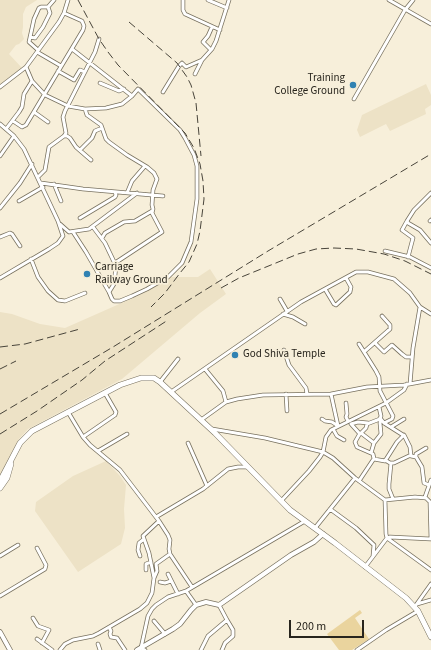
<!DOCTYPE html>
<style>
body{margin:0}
#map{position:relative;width:431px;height:650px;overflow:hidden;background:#f7efda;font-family:"Source Sans 3",sans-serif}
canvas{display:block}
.scale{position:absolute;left:289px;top:620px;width:75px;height:18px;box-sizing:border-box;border:2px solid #28251d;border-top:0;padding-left:5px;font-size:12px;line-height:14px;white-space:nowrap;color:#28251d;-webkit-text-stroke:3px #f7efda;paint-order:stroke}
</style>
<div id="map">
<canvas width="431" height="650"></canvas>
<div class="scale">200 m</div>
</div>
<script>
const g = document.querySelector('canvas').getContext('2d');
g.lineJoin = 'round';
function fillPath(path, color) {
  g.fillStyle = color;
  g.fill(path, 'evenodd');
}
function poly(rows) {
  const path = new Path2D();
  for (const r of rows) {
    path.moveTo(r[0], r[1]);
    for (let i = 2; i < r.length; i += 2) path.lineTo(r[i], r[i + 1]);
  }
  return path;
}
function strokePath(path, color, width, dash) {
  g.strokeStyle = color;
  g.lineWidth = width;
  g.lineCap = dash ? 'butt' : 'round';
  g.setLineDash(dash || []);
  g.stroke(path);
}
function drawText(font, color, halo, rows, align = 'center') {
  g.font = font + ' "Source Sans 3",sans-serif';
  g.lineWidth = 3.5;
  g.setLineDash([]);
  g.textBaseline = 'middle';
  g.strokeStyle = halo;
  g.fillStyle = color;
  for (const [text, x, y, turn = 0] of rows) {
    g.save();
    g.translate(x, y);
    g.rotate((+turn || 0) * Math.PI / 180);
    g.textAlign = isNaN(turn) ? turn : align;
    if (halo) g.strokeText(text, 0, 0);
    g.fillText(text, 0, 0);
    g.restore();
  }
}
fillPath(poly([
 [0,0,37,0,26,7,23,14,23,27,22,33,24,39,19,44,16,45,9,54,23,69,0,87],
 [426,84,431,95,431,105,425,109,426,114,390,131,386,124,360,137,357,130,362,115],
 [210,269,226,294,200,313,122,379,28,429,19,439,6,467,0,477,0,312,12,314,40,324,65,328,142,294,170,277,198,277],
 [106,461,120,476,126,485,124,509,125,528,121,544,78,572,35,511,36,502,73,476]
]), '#ede2c6');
fillPath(poly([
 [360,610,362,613,355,618,369,639,352,650,339,650,327,634]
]), '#ead49e');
const minor = poly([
 [183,0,183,10,185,14,220,30],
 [208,0,227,8],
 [389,0,431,24],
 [30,37,35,38,43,27,50,13,48,7],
 [72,49,132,96],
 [38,50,29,42,34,19,39,8,41,7,48,7,54,0],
 [211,50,203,42,208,36,212,27],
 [37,52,61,66],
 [58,71,74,80,80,70,85,72],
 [195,74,202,60,212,49,216,41,229,0],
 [32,81,45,95,68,106,85,109,106,108,122,104,132,96,138,89,180,130,185,138,194,155,197,166,197,199,191,242,182,263,168,277,147,289,132,296,120,301,114,301,112,299,109,292,114,284,116,266,105,243,93,227],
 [100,83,119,91,124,89],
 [0,87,26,67,59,22,64,13,68,0],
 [163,92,179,66,182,63,186,67,202,60],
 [354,99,405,10,413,0],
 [85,109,87,115,101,125,106,139,109,142,127,155,147,167,154,173,157,179,153,190,152,205,153,209,152,213,162,232,115,263],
 [34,112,48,122],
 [13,121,22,127,26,125,83,30,84,26,82,21,64,13],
 [0,124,14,136,24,149,58,221,63,236,58,243,49,249,0,278],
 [6,129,19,112,22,107,24,94,32,81,26,67],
 [64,136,67,136,70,138,76,147,91,160],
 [80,150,92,138,95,131,102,128],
 [0,156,14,136],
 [38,177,45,170,49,147,64,136,66,133,63,117,65,111,95,52,99,39],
 [41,183,83,189,163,196],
 [54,184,61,201],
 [127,193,132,181,145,166],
 [431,193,414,210,407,221,408,223,420,230,431,243],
 [19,201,43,187],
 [0,208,20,183,32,164],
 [80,218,115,197,116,195,115,192],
 [407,221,402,230,413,238,408,257],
 [430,221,431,220],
 [60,224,69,232,89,229,137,193],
 [73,232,86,252,109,292],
 [0,237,10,233,12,234,20,246],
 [102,238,105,233,124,222,135,221,152,211],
 [385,251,410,257,431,268],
 [31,259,38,277,48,291,58,300,65,301,85,293],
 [325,289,334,304,336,305,350,292,351,287,346,278],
 [280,299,287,311],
 [283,314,293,317,305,324],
 [375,343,384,352,392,345,402,354,406,357,412,357],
 [359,344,376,371,379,377,380,391,393,416,392,419,384,423],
 [284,350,289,365,306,388,307,394],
 [365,351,390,329,390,325,382,316],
 [205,369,223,391,226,402],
 [160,382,178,359],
 [410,384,413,348,420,307],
 [171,392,301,302,356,272,368,272,394,279,410,293,420,307,431,314],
 [286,394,287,411],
 [331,394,338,426],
 [346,403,347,414,346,417,348,421],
 [68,412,83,437,90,445,120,470,159,521,168,535,170,540,169,549,170,554,192,587],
 [380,418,384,423,403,435],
 [322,419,325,421,332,422,338,426],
 [201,420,226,402,237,399,263,395,331,394,367,387,404,385,431,380],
 [351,424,358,422,368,423],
 [351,424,360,434],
 [391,427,404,419],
 [212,429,265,438,323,452,333,458,355,478,385,500,415,497,426,498,430,502,431,539],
 [333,429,337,436,344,440],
 [361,433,374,443,371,453],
 [83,437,115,415,116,412,105,393],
 [188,443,207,486],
 [374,443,381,434,380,423,381,420],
 [98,451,127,434],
 [416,456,416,454,426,448],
 [374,459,373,454,357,447,355,442,359,435,366,428,367,424,380,419,381,416,379,407],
 [385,460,390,463,394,463,411,455],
 [391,463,389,484,389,489,393,499],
 [359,481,373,460,374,459,385,461,397,442,404,435,410,447,411,456,416,457,422,467,424,483,429,485],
 [425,497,431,480],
 [385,500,386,534,387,538,431,570],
 [281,501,309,471,320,457,323,452,326,437,331,430,386,403,404,390,407,384],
 [330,509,356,528,374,545,373,556],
 [156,517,203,489,228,469,238,467,247,467],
 [315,528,355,478],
 [0,556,18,545],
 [140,556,138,550,139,543,144,539],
 [365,567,387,538,390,537,431,539],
 [146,570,146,564,151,562],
 [168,574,178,594],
 [154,578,157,571,156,564,170,554],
 [160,582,165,583,171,581],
 [186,591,196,605],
 [0,596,45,569,46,565,37,548],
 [417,604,431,600],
 [416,605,431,584],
 [33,618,38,626,49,630,42,643],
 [154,621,165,634],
 [109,627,111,631,110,634,111,637,117,638,125,650],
 [37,639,52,650],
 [98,644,100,650],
 [60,650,65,644,73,640,93,636,99,633,140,609,147,603,152,593,154,578,149,553,143,536,159,521],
 [145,650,141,648,148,616,152,609,156,605,168,597,186,591,305,521],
 [201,650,208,636,227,620,219,605],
 [222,650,225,643,233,636,233,630,227,620],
 [357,650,386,630,418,611]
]);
const tertiary = poly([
 [0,632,10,650],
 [137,650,173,629,180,624,191,610,196,605,206,602,219,605,222,603,291,555,314,542,323,534]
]);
const primary = poly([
 [0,481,20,443,32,431,120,385,141,378,154,378,160,382,215,433,290,510,335,543,406,598,418,611,431,637],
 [0,488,7,478,11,464]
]);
strokePath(minor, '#78715f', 4.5);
strokePath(tertiary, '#78715f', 5.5);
strokePath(primary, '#78715f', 6);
strokePath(minor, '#fff', 3);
strokePath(tertiary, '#fff', 4);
strokePath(primary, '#fff', 5);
strokePath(poly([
 [78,0,99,39,108,52,118,65,185,133,194,148,200,164,203,181,204,199,200,231,197,244,189,262,180,273,165,293,151,307],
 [129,22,177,63,187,77,191,85,196,103,201,156],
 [221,288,239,278,298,254,316,249,334,248,356,249,384,254,405,261,431,274],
 [0,347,25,344,80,329],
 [0,369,16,361],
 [0,414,113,347,268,251,431,154],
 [0,434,37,411,82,380,105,361,168,320]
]), '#48443a', 1, [8, 4]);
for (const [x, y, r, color] of [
 [353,85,4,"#3082b2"],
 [87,274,4,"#3082b2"],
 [235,355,4,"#3082b2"]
]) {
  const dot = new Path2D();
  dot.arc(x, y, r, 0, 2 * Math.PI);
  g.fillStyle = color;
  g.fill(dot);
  strokePath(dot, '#f7efda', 1.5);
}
drawText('11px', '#28251d', '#f7efda', [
 ["Training",345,79,"right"],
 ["College Ground",345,92,"right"],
 ["Carriage",95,268],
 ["Railway Ground",95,281],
 ["God Shiva Temple",243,355]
], 'left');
</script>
